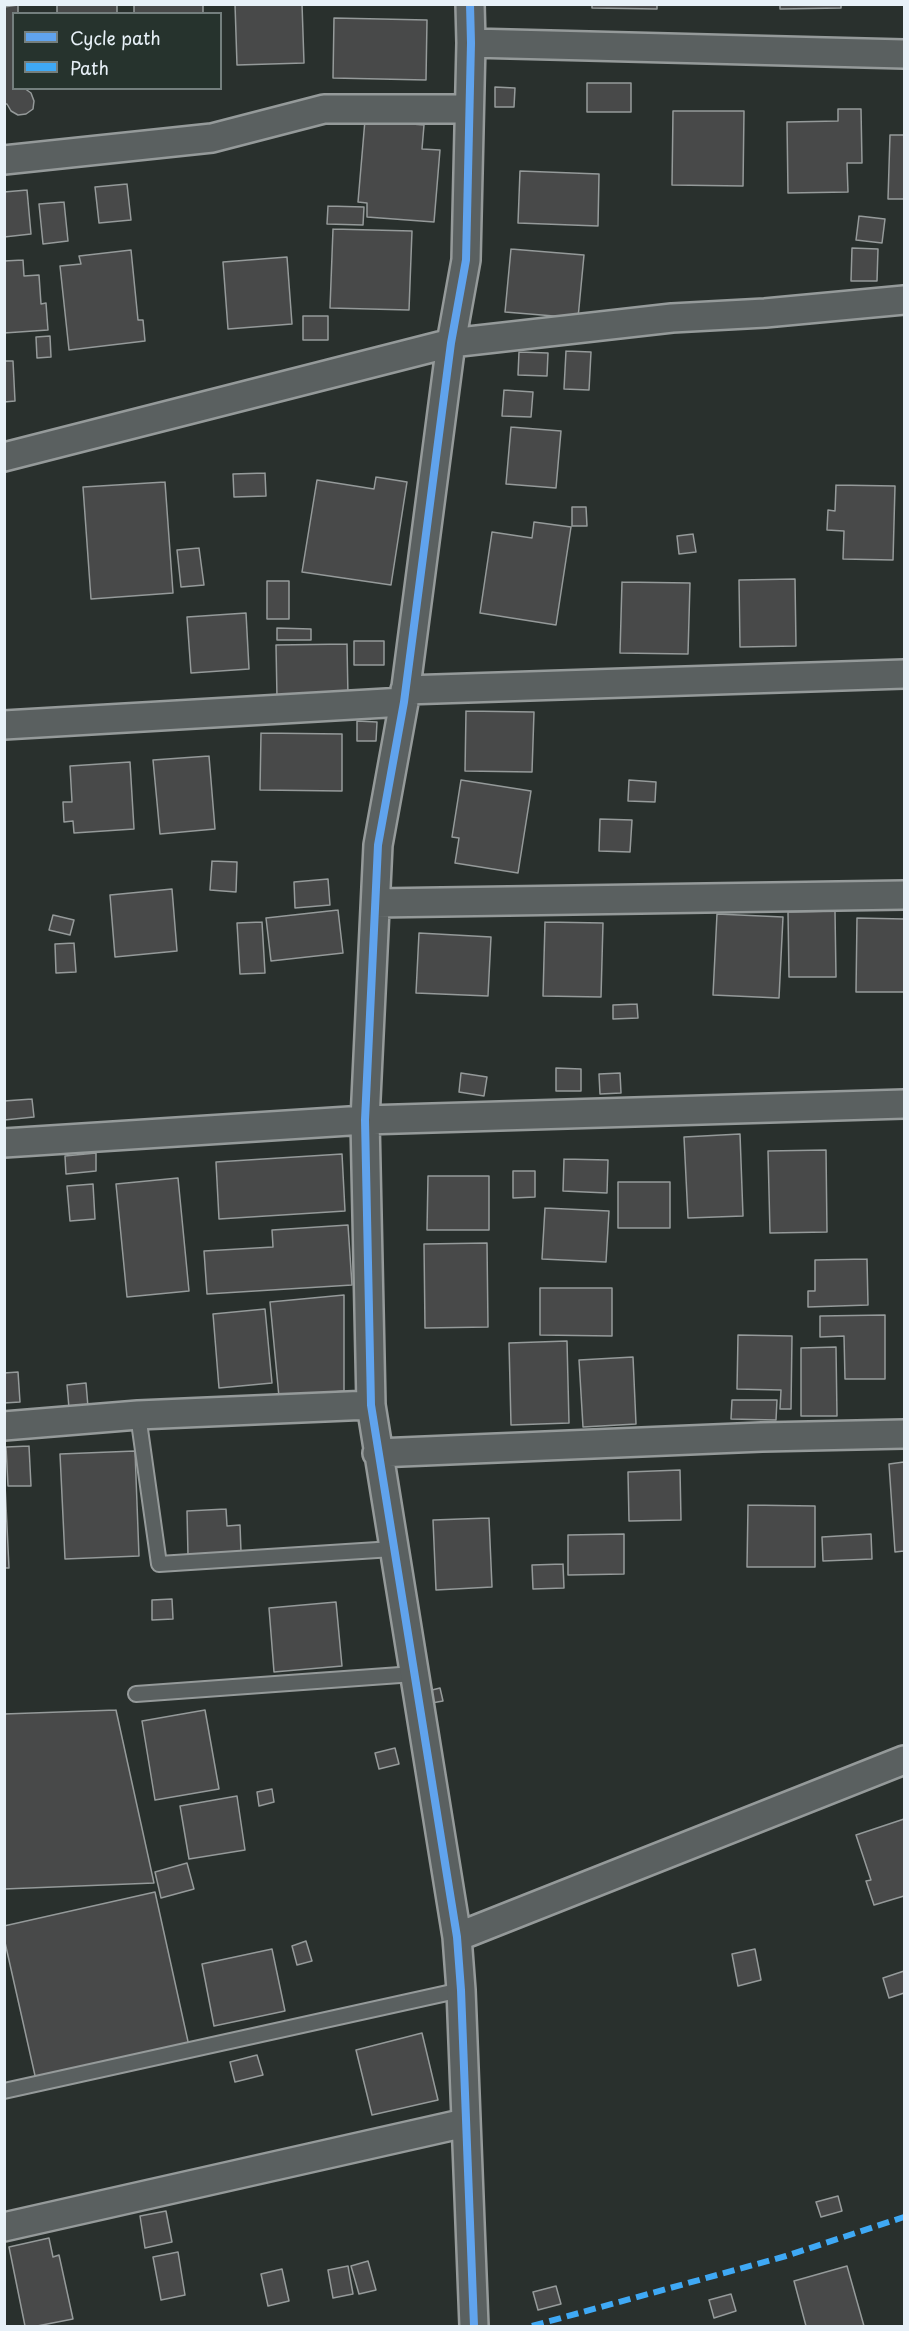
<!DOCTYPE html>
<style>
body{margin:0}
#map{position:relative;width:909px;height:2331px;overflow:hidden;background:#29302d;font-family:"Playpen Sans",sans-serif}
canvas{display:block}
.frame{position:absolute;inset:0;border:6px solid #e8f1f8;pointer-events:none}
.legend{position:absolute;left:12px;top:12px;width:210px;height:78px;box-sizing:border-box;background:#26332d;border:2px solid #747f7e;margin:0;padding:8px 10px;list-style:none;font-size:18px;color:#e8f1f8}
.legend li{display:flex;align-items:center;gap:12px;height:30px}
.legend b{width:30px;border:2px solid #747f7e}
</style>
<div id="map">
<canvas width="909" height="2331"></canvas>
<div class="frame"></div>
<ul class="legend">
<li><b style="height:8px;background:#60a3ed"></b>Cycle path</li>
<li><b style="height:8px;background:#3fa9f5"></b>Path</li>
</ul>
</div>
<script>
const g = document.querySelector('canvas').getContext('2d');
g.lineJoin = 'round';
function fillPath(path, color) {
  g.fillStyle = color;
  g.fill(path, 'evenodd');
}
function poly(rows) {
  const path = new Path2D();
  for (const r of rows) {
    path.moveTo(r[0], r[1]);
    for (let i = 2; i < r.length; i += 2) path.lineTo(r[i], r[i + 1]);
  }
  return path;
}
function strokePath(path, color, width, dash) {
  g.strokeStyle = color;
  g.lineWidth = width;
  g.lineCap = dash ? 'butt' : 'round';
  g.setLineDash(dash || []);
  g.stroke(path);
}
const building = poly([
 [57,4,117,4,117,14,57,14,57,4],
 [203,4,203,14,134,14,134,4,203,4],
 [235,4,302,4,304,63,237,65,235,4],
 [592,4,657,4,657,9,592,8,592,4],
 [780,4,841,4,841,8,780,9,780,4],
 [18,5,18,14,14,14,14,88,24,88,31,93,34,101,33,109,26,114,18,115,11,111,7,104,4,104,4,7,18,5],
 [334,18,427,20,426,80,333,78,334,18],
 [587,83,631,83,631,112,587,112,587,83],
 [495,87,515,88,514,107,495,107,495,87],
 [838,109,861,109,862,163,847,163,848,192,788,193,787,122,838,121,838,109],
 [673,111,744,111,743,186,672,185,673,111],
 [365,120,424,125,422,149,440,150,434,222,367,217,367,203,358,202,365,120],
 [890,135,904,135,904,199,888,199,890,135],
 [520,171,599,174,598,226,518,223,520,171],
 [127,184,131,220,99,223,95,187,127,184],
 [27,190,31,234,4,237,4,192,27,190],
 [64,202,68,241,43,244,39,204,64,202],
 [328,206,364,207,363,225,327,224,328,206],
 [859,216,885,219,882,243,856,240,859,216],
 [333,229,412,231,409,310,330,308,333,229],
 [852,248,878,249,877,281,851,281,852,248],
 [511,249,584,255,578,318,505,312,511,249],
 [131,250,138,320,143,320,145,341,69,350,60,266,81,264,79,256,131,250],
 [287,257,292,324,228,329,223,262,287,257],
 [23,260,24,276,39,275,41,304,46,303,48,330,4,333,4,261,23,260],
 [303,316,328,316,328,340,303,340,303,316],
 [50,336,51,357,37,358,36,337,50,336],
 [566,351,591,352,589,390,564,389,566,351],
 [519,352,548,353,547,376,518,375,519,352],
 [4,361,13,361,15,401,4,402,4,361],
 [504,390,533,392,531,417,502,416,504,390],
 [511,427,561,431,556,488,506,484,511,427],
 [265,473,266,496,234,497,233,474,265,473],
 [376,477,407,482,391,585,302,572,317,480,374,489,376,477],
 [165,482,173,593,91,599,83,487,165,482],
 [836,485,895,486,893,560,843,559,844,531,827,530,828,510,835,511,836,485],
 [572,507,586,507,587,526,572,526,572,507],
 [534,522,571,527,556,625,480,613,492,532,532,538,534,522],
 [693,534,696,552,679,554,677,536,693,534],
 [199,548,204,585,181,587,177,550,199,548],
 [795,579,796,646,740,647,739,580,795,579],
 [267,581,289,581,289,619,267,619,267,581],
 [622,582,690,583,688,654,620,653,622,582],
 [246,613,249,669,191,673,187,617,246,613],
 [277,628,311,629,311,640,277,640,277,628],
 [354,641,384,641,384,665,354,665,354,641],
 [347,644,348,697,277,698,276,645,347,644],
 [466,711,534,712,532,772,465,771,466,711],
 [357,721,377,722,376,741,357,741,357,721],
 [261,733,342,734,342,791,260,790,261,733],
 [209,756,215,829,160,834,153,760,209,756],
 [130,762,134,829,74,833,73,821,64,822,63,802,72,802,70,766,130,762],
 [461,780,531,791,518,873,455,863,459,838,452,837,461,780],
 [629,780,656,782,655,802,628,801,629,780],
 [600,819,632,820,630,852,599,851,600,819],
 [212,861,237,862,236,892,210,890,212,861],
 [328,879,330,905,295,908,294,882,328,879],
 [172,889,177,951,115,957,110,895,172,889],
 [338,910,343,953,271,961,266,918,338,910],
 [835,911,836,977,789,977,788,912,835,911],
 [717,914,783,917,779,998,713,995,717,914],
 [53,915,74,920,70,935,49,930,53,915],
 [857,918,904,919,904,992,856,992,857,918],
 [262,922,265,973,240,974,237,923,262,922],
 [545,922,603,923,601,997,543,996,545,922],
 [419,933,491,937,488,996,416,993,419,933],
 [74,943,76,972,56,973,55,944,74,943],
 [637,1004,638,1018,613,1019,613,1005,637,1004],
 [556,1068,581,1069,581,1091,556,1091,556,1068],
 [461,1073,487,1077,484,1096,459,1092,461,1073],
 [620,1073,621,1093,600,1094,599,1074,620,1073],
 [32,1099,34,1117,4,1120,4,1101,32,1099],
 [740,1134,743,1216,688,1218,684,1137,740,1134],
 [826,1150,827,1232,770,1233,768,1151,826,1150],
 [96,1153,96,1171,66,1174,65,1156,96,1153],
 [342,1154,345,1211,219,1219,216,1162,342,1154],
 [564,1159,608,1160,607,1193,563,1191,564,1159],
 [513,1171,535,1171,535,1197,513,1198,513,1171],
 [428,1176,489,1176,489,1230,427,1230,428,1176],
 [178,1178,189,1291,127,1297,116,1184,178,1178],
 [618,1182,670,1182,670,1228,618,1228,618,1182],
 [93,1184,95,1219,70,1221,67,1186,93,1184],
 [545,1208,609,1211,606,1262,542,1259,545,1208],
 [348,1225,352,1285,207,1294,204,1251,273,1247,272,1230,348,1225],
 [487,1243,488,1327,425,1328,424,1244,487,1243],
 [867,1259,868,1305,808,1307,808,1291,815,1291,815,1260,867,1259],
 [540,1288,612,1288,612,1336,540,1335,540,1288],
 [344,1295,344,1391,279,1397,270,1302,344,1295],
 [265,1309,272,1383,219,1388,213,1314,265,1309],
 [885,1315,885,1379,845,1379,844,1336,820,1337,820,1316,885,1315],
 [738,1335,792,1336,791,1409,780,1409,781,1390,737,1389,738,1335],
 [567,1341,569,1423,511,1425,509,1343,567,1341],
 [836,1347,837,1416,801,1416,801,1348,836,1347],
 [633,1357,636,1424,583,1427,579,1360,633,1357],
 [18,1372,20,1402,4,1403,4,1373,18,1372],
 [86,1383,88,1407,69,1408,67,1385,86,1383],
 [732,1400,777,1400,776,1420,731,1419,732,1400],
 [29,1446,31,1486,8,1486,6,1447,29,1446],
 [135,1451,139,1556,65,1559,60,1454,135,1451],
 [904,1462,904,1551,895,1552,889,1464,904,1462],
 [4,1464,9,1568,4,1568,4,1464],
 [680,1470,681,1520,629,1521,628,1472,680,1470],
 [748,1505,815,1506,815,1567,747,1567,748,1505],
 [226,1509,227,1526,240,1525,241,1552,188,1555,187,1511,226,1509],
 [489,1518,492,1587,436,1590,433,1520,489,1518],
 [624,1534,624,1574,568,1575,568,1535,624,1534],
 [871,1534,872,1559,823,1561,822,1537,871,1534],
 [563,1564,564,1588,533,1589,532,1565,563,1564],
 [172,1599,173,1619,152,1620,152,1600,172,1599],
 [336,1602,342,1666,274,1672,269,1608,336,1602],
 [440,1688,443,1701,426,1704,424,1692,440,1688],
 [116,1710,154,1883,4,1889,4,1714,116,1710],
 [205,1710,219,1789,155,1800,142,1721,205,1710],
 [395,1748,399,1764,379,1769,375,1753,395,1748],
 [272,1789,274,1802,259,1806,257,1792,272,1789],
 [237,1796,245,1850,189,1859,180,1806,237,1796],
 [904,1819,904,1896,874,1905,866,1881,871,1880,856,1835,904,1819],
 [187,1863,194,1889,161,1898,155,1872,187,1863],
 [155,1892,189,2046,36,2080,4,1938,4,1926,155,1892],
 [306,1941,312,1961,297,1965,292,1946,306,1941],
 [272,1949,285,2011,214,2026,202,1964,272,1949],
 [755,1949,761,1980,738,1986,732,1954,755,1949],
 [904,1971,904,1993,889,1998,883,1978,904,1971],
 [422,2033,438,2100,372,2115,356,2050,422,2033],
 [257,2055,263,2075,235,2082,230,2062,257,2055],
 [838,2196,842,2211,821,2217,816,2202,838,2196],
 [166,2211,172,2242,145,2248,140,2216,166,2211],
 [49,2238,53,2257,59,2255,73,2319,37,2326,25,2326,9,2247,49,2238],
 [178,2252,185,2295,161,2300,153,2257,178,2252],
 [368,2261,376,2290,359,2294,351,2266,368,2261],
 [348,2266,353,2294,333,2298,328,2270,348,2266],
 [847,2266,864,2326,806,2326,794,2281,847,2266],
 [282,2269,289,2301,268,2306,261,2274,282,2269],
 [556,2286,561,2304,538,2310,533,2292,556,2286],
 [731,2294,736,2311,714,2318,709,2300,731,2294]
]);
fillPath(building, '#484949');
strokePath(building, '#959a9a', 1.5);
const lane = poly([
 [138,1415,159,1564,393,1549],
 [136,1694,414,1674],
 [4,2091,461,1990]
]);
const street = poly([
 [470,4,471,43,466,260,451,343,404,702,378,845,365,1120,371,1405,457,1937,461,1990,474,2326],
 [471,43,904,54],
 [4,160,212,138,324,109,469,109],
 [4,457,451,343,672,318,765,313,904,300],
 [405,690,904,674],
 [4,725,404,702],
 [376,903,904,895],
 [4,1143,365,1120,904,1104],
 [4,1426,138,1415,371,1405],
 [377,1453,762,1437,904,1434],
 [457,1937,904,1760],
 [4,2227,465,2123]
]);
strokePath(lane, '#959a9a', 18);
strokePath(street, '#959a9a', 32);
strokePath(lane, '#5a6060', 14);
strokePath(street, '#5a6060', 27);
strokePath(poly([
 [532,2326,786,2256,904,2217]
]), '#3fa9f5', 6, [12, 6]);
strokePath(poly([
 [470,4,471,43,466,260,451,343,404,702,378,845,365,1120,371,1405,457,1937,461,1990,474,2326]
]), '#60a3ed', 8);
</script>
